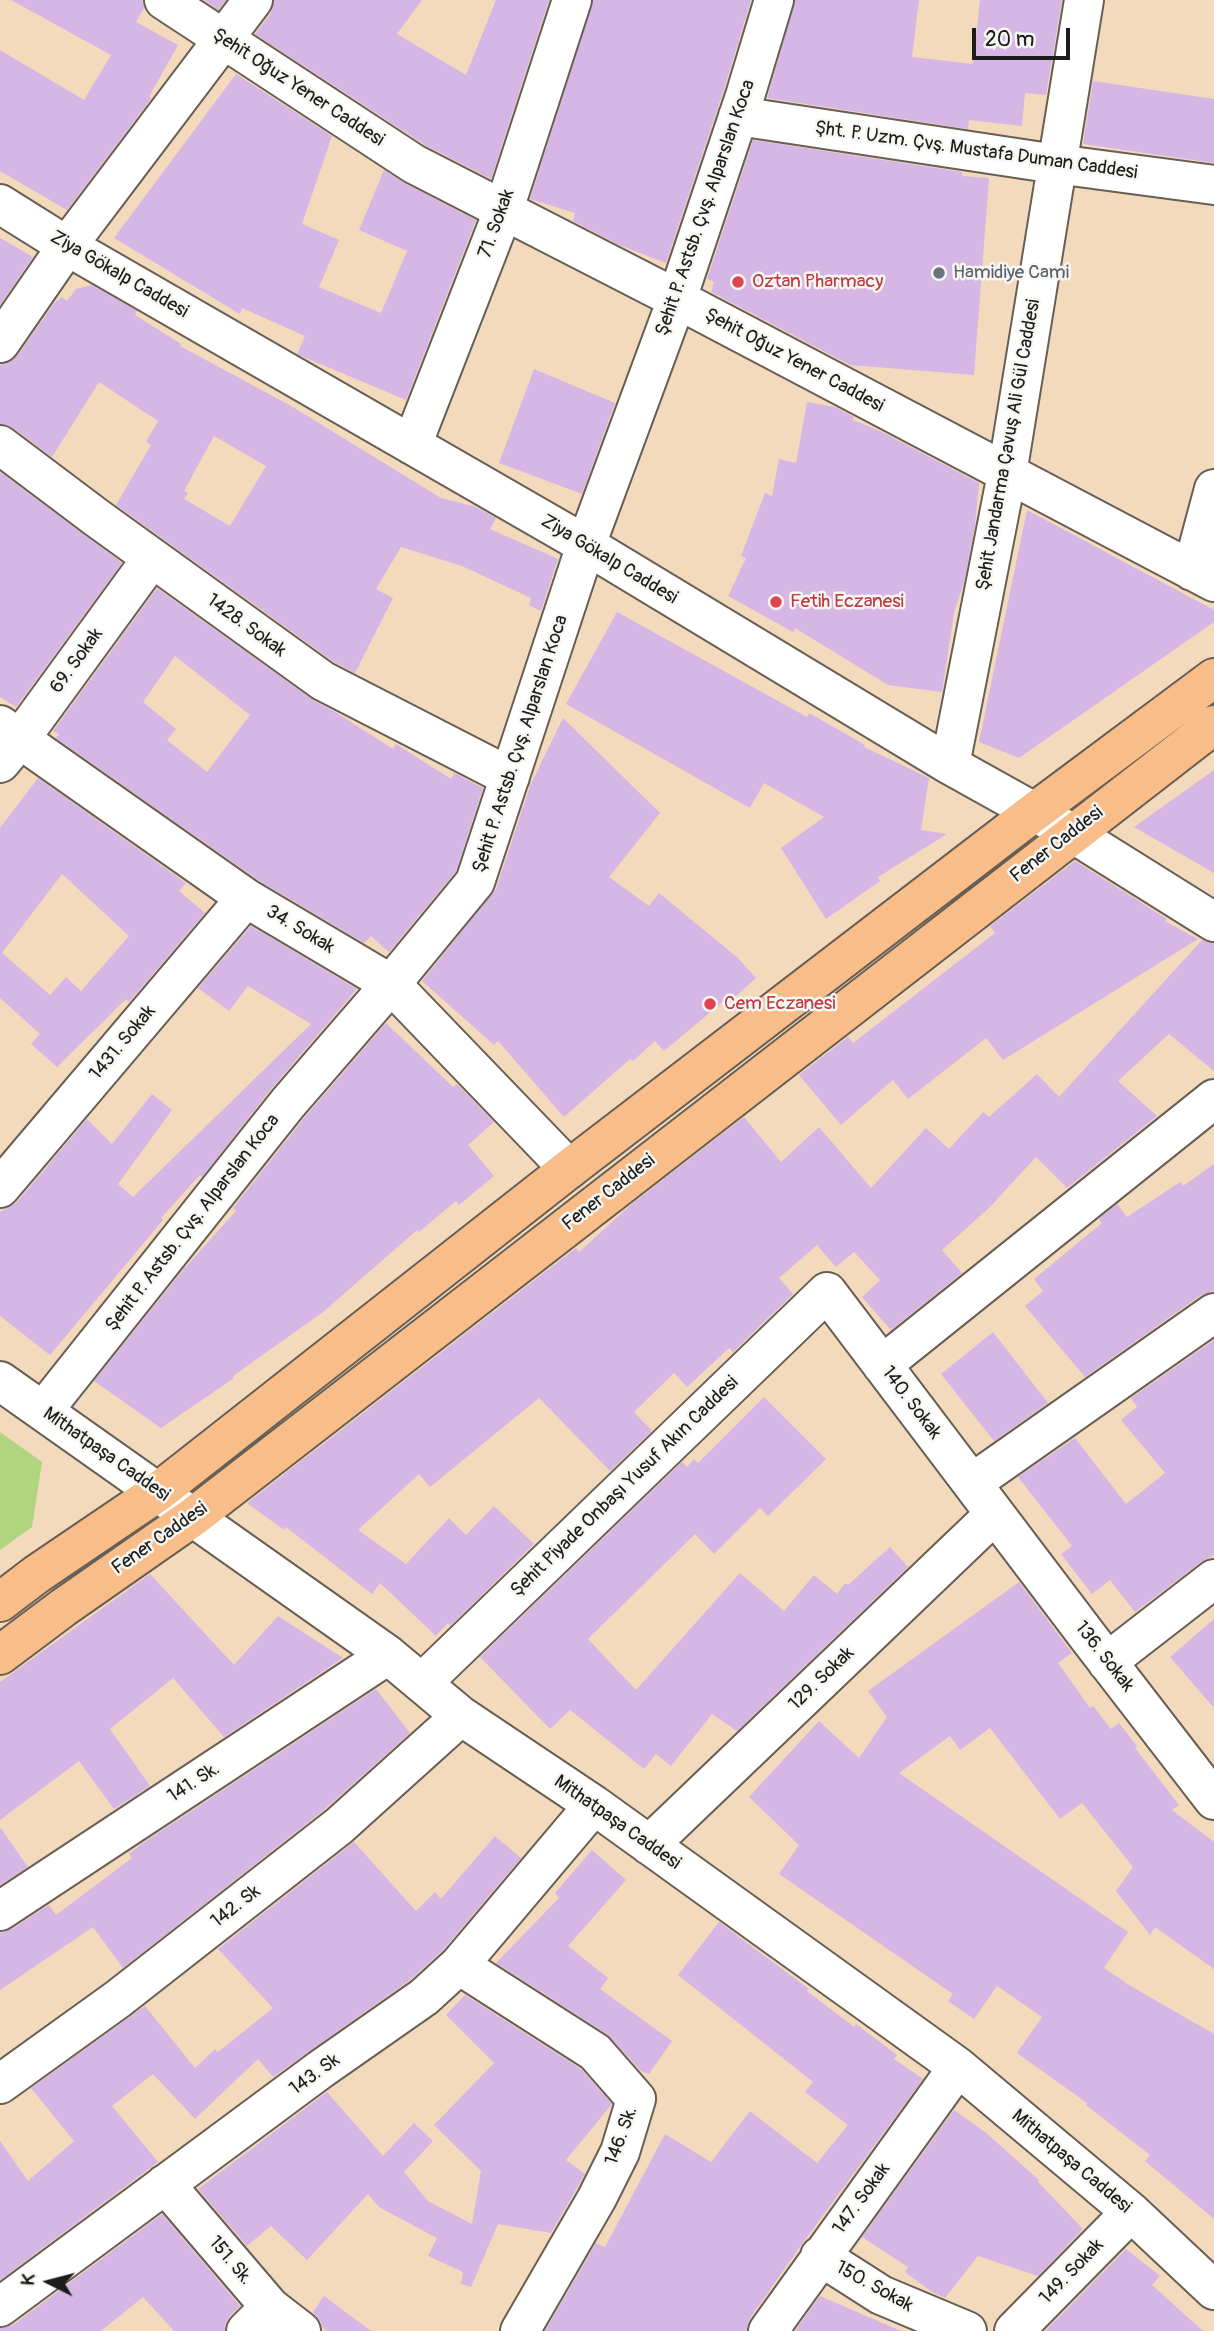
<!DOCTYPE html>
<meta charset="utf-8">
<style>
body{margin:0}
#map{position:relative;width:1214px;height:2331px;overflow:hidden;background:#f3dabd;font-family:Pangolin,sans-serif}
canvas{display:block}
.north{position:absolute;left:14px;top:2247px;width:70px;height:70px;-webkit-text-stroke:5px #f6f6f2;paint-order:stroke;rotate:276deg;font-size:19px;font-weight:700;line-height:28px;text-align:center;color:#1c1c1c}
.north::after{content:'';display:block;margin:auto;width:24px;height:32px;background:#1c1c1c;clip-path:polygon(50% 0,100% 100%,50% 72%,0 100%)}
.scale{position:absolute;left:972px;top:28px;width:98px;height:32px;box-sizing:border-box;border:4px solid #1c1c1c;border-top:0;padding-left:9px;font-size:21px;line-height:24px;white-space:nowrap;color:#1c1c1c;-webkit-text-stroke:5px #f6f6f2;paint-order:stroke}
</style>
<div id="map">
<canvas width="1214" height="2331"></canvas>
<div class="north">K</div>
<div class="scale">20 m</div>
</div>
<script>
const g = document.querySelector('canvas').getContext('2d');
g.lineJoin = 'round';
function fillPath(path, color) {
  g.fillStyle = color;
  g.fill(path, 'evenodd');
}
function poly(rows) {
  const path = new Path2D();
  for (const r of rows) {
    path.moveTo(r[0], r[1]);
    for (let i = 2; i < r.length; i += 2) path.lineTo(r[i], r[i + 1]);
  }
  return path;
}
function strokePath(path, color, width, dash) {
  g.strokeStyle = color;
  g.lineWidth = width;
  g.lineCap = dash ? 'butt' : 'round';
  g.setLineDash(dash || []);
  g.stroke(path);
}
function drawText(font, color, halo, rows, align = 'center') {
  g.font = font + ' Pangolin,sans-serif';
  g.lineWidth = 5;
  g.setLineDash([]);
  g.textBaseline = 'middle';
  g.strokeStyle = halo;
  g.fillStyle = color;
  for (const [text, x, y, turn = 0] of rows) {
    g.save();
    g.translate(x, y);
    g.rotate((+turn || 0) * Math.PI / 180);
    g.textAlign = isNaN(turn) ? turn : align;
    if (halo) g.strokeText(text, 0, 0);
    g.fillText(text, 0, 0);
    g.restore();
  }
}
fillPath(poly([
 [0,1432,42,1462,32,1527,0,1550]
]), '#afd57f');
fillPath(poly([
 [11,0,142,0,144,8,136,22,178,45,149,97,151,98,150,100,67,210,0,171,0,50,84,100,111,55],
 [204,0,226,0,218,10],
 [274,0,422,0,397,34,466,75,496,0,549,0,491,179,425,145,255,34,271,13],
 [593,0,751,0,724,89,666,263,617,244,573,221,575,213,530,199],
 [795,0,919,0,912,57,973,64,980,0,1062,0,1046,95,1025,93,1022,126,969,120,968,129,767,98],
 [236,74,332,136,302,224,339,240,319,287,381,313,407,251,359,230,384,170,404,183,476,220,406,400,306,358,297,354,305,336,242,308,240,314,114,238],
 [1093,81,1214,99,1214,163,1083,144],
 [753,140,962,172,962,176,989,178,974,375,850,365,711,292,714,282,707,279],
 [0,238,33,257,0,305],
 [92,285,137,311,135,315,181,344,180,346,291,406,441,498,476,507,496,518,490,529,558,559,541,611,529,605,531,598,462,566,401,547,376,589,393,598,355,673,334,662,116,505,151,445,146,442,158,421,99,382,52,457,13,428,0,424,0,365,10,362,18,355,55,302,62,297,67,301,76,289],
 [214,436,266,466,230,526,184,499,188,493,184,491],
 [534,369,615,403,582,494,499,463],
 [807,402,835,407,854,417,853,420,880,431,979,483,975,525,964,582,954,613,942,692,888,685,795,628,793,632,728,596,746,558,741,556,765,493,772,496,779,459,796,463],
 [0,472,122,563,16,707,0,697],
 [1027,510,1214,610,1214,622,1019,758,979,742],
 [157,588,313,700,335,712,393,749,396,744,451,779,454,773,483,788,456,871,389,952,371,936,364,943,258,880,56,738,59,734,53,731],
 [175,656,250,715,207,772,167,740,176,729,143,702],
 [617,612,807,717,809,713,865,745,864,747,929,778,921,830,947,834,878,877,880,881,826,919,781,848,824,817,764,783,750,808,566,704],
 [563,718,660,813,609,877,649,906,659,893,738,958,756,978,728,1003,725,1000,664,1051,655,1041,633,1061,630,1059,564,1117,498,1041,494,1045,422,981,496,889,530,786],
 [1214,770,1214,873,1134,827],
 [38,778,186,883,179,891,205,913,129,1002,126,999,57,1067,31,1044,40,1034,0,998,0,828],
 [62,874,129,936,81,991,66,977,50,995,2,953],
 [1075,861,1167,919,1165,921,1198,939,1003,1060,986,1038,908,1099,893,1080,841,1125,799,1075,848,1037,853,1043,995,933,990,926],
 [251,926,357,989,271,1089,202,1177,200,1175,161,1218,163,1220,50,1355,0,1316,0,1212,17,1202,87,1119,112,1144,152,1094,172,1110,118,1184,133,1197,311,1024,248,986,229,1011,198,988],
 [1202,940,1214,944,1214,1071,1169,1034,1118,1081,1157,1116,1067,1188,1036,1157,989,1208,942,1250,962,1273,891,1330,862,1297,880,1280,854,1252,836,1267,817,1245,779,1278,793,1294,733,1352,729,1348,687,1387,674,1373,634,1412,652,1431,610,1471,539,1398,430,1487,419,1474,358,1530,406,1564,449,1518,466,1535,494,1506,534,1544,450,1626,448,1623,436,1636,380,1583,372,1594,286,1527,284,1530,247,1503,576,1248,579,1252,633,1203,744,1117,781,1162,819,1127,871,1188,926,1128,949,1149,983,1112,989,1117,1037,1074,1059,1097],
 [386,1023,453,1087,457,1084,494,1122,468,1145,494,1176,459,1205,456,1201,419,1232,417,1230,323,1312,233,1376,234,1378,161,1428,94,1381,183,1270,236,1211,233,1208,305,1117],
 [1214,1164,1214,1291,1201,1295,1085,1377,1025,1306,1043,1291,1034,1279,1102,1223,1099,1219,1117,1204,1127,1217,1180,1182,1183,1186],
 [993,1332,1048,1403,994,1441,941,1374],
 [1214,1340,1214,1555,1201,1562,1135,1612,1110,1580,1092,1594,1061,1554,1072,1546,1018,1477,1075,1438,1126,1504,1165,1473,1121,1420,1137,1407,1131,1398],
 [764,1397,826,1459,768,1516,760,1508,714,1554,695,1534,588,1639,636,1690,740,1573,784,1611,814,1575,837,1594,845,1583,848,1585,890,1547,908,1567,737,1731,712,1714,671,1766,656,1754,644,1769,570,1710,550,1729,480,1657,682,1462,687,1467,694,1459,698,1463],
 [150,1574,234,1665,278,1616,343,1658,224,1737,173,1678,110,1729,150,1786,114,1809,79,1761,0,1820,0,1682],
 [1019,1582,1072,1653,1058,1663,1090,1708,1093,1706,1111,1729,1119,1723,1137,1746,1135,1748,1179,1805,1172,1810,1214,1842,1214,1969,1155,1927,1150,1935,1116,1891,1133,1867,1082,1803,1060,1819,990,1728,960,1750,950,1736,899,1773,1128,1932,1104,1968,1129,1985,1214,2034,1214,2219,1145,2161,1150,2155,1086,2105,1087,2103,1017,2053,1042,2017,997,1986,974,2019,948,2001,953,1994,779,1874,799,1845,749,1797,819,1721,859,1758,887,1717,868,1691],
 [1214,1619,1214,1708,1170,1657],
 [376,1689,410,1733,325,1809,123,1968,93,1927,0,1990,0,1933,12,1929,49,1905,56,1915,132,1858,129,1854,140,1845],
 [0,1827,28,1867,0,1885],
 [495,1836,521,1858,443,1950,410,1980,273,2077,258,2059,195,2119,153,2074,112,2106,158,2162,0,2280,0,2141,28,2181,74,2141,31,2088,145,2006,195,2068,215,2049,218,2052,273,2008,218,1949,354,1842,416,1911,435,1892,441,1899],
 [592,1850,626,1880,568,1946,608,1978,600,1989,672,2041,649,2074,641,2071,607,2034,496,1963,559,1898,555,1893],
 [719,1922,809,1989,807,1991,854,2027,856,2024,897,2055,894,2059,923,2079,802,2244,750,2318,746,2331,545,2331,596,2243,605,2247,665,2134,711,2162,750,2111,817,2163,848,2125,805,2092,813,2082,678,1975],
 [465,1995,581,2069,612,2104,566,2160,585,2174,551,2233,498,2224,471,2287,461,2284,463,2272,428,2256,437,2238,379,2207,368,2194,307,2260,271,2226,247,2246,198,2189,327,2092,383,2156,414,2123,433,2141,404,2172,428,2201,472,2224,481,2171,434,2125,494,2063,446,2015],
 [954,2110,985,2132,1039,2180,1038,2182,1083,2229,1038,2276,978,2256,945,2298,932,2292,905,2272,908,2267,862,2237],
 [162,2214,240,2306,230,2316,225,2325,225,2331,174,2331,143,2297,101,2331,0,2331,0,2328,13,2325],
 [1126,2249,1160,2276,1152,2285,1203,2331,1045,2331],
 [324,2296,371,2331,327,2331,322,2327,321,2322,313,2312],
 [820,2296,901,2331,795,2331]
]), '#d6b6e4');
const minor = poly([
 [164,0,414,164,677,299,1214,582],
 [738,116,1056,164,1214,185],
 [0,204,67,246,586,545,950,765,1072,833,1214,922],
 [0,343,67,246,253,0],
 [0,445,97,518,323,681,510,777],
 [412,445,504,209,572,0],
 [1192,571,1214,489],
 [0,725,246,898,391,984,569,1169],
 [0,763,20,739,152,558],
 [950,765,1007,474,1084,0],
 [0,1188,246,898],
 [882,1365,1214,1099],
 [0,1381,388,1655,461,1716,594,1805,958,2067,1131,2212,1214,2290],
 [43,1411,288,1103,391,984,475,882,586,545,677,299,745,96,774,0],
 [972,1483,1214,1313],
 [1107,1662,1214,1579],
 [423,1682,827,1292,1089,1638,1214,1800],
 [649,1845,995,1514],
 [0,1911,388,1655],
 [459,1965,595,2052,636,2099,620,2152,597,2198,520,2331],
 [0,2084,118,1999,339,1826,461,1716],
 [165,2184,270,2307,301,2331],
 [820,2256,881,2295,967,2331],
 [0,2307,321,2069,424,1997,459,1965,594,1805],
 [246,2331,270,2307],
 [768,2331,958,2067],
 [1014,2331,1131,2212]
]);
const major = poly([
 [0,1602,37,1574,158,1492,569,1169,1033,813,1214,678],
 [0,1655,64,1607,193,1517,1214,725]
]);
strokePath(minor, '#675e54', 42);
strokePath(major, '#675e54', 42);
strokePath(minor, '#fff', 38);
strokePath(major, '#f8bd89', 38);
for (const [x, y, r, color] of [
 [939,273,7,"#6b7280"],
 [738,282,7,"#e0444e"],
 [776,602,7,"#e0444e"],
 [710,1004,7,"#e0444e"]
]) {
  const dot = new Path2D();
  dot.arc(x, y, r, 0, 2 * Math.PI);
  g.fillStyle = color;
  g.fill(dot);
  strokePath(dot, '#f6f6f2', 2.5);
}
drawText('19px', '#1c1c1c', '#f6f6f2', [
 ["Şehit Oğuz Yener Caddesi",298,88,33],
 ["Şht. P. Uzm. Çvş. Mustafa Duman Caddesi",976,151,8],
 ["Şehit P. Astsb. Çvş. Alparslan Koca",706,208,-71],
 ["71. Sokak",497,224,-70],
 ["Ziya Gökalp Caddesi",119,275,30],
 ["Şehit Oğuz Yener Caddesi",794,361,28],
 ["Şehit Jandarma Çavuş Ali Gül Caddesi",1009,445,-80],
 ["Ziya Gökalp Caddesi",609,560,31],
 ["1428. Sokak",246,626,36],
 ["69. Sokak",77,661,-54],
 ["Şehit P. Astsb. Çvş. Alparslan Koca",521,744,-72],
 ["Fener Caddesi",1057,845,-38],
 ["34. Sokak",300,930,31],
 ["1431. Sokak",123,1043,-50],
 ["Fener Caddesi",609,1193,-38],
 ["Şehit P. Astsb. Çvş. Alparslan Koca",193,1223,-52],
 ["140. Sokak",911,1403,53],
 ["Mithatpaşa Caddesi",106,1455,35],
 ["Şehit Piyade Onbaşı Yusuf Akın Caddesi",625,1487,-44],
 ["Fener Caddesi",160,1539,-35],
 ["136. Sokak",1104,1657,52],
 ["129. Sokak",822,1679,-44],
 ["141. Sk.",194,1783,-33],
 ["Mithatpaşa Caddesi",617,1823,35],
 ["142. Sk",236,1907,-38],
 ["143. Sk",315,2075,-36],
 ["146. Sk.",622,2136,-70],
 ["Mithatpaşa Caddesi",1071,2162,40],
 ["147. Sokak",862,2199,-54],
 ["151. Sk.",230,2261,50],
 ["149. Sokak",1072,2272,-46],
 ["150. Sokak",874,2287,29]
]);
drawText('19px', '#5b616d', '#f6f6f2', [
 ["Hamidiye Cami",953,273]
], 'left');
drawText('19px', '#be3a42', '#f6f6f2', [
 ["Oztan Pharmacy",752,282],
 ["Fetih Eczanesi",790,602],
 ["Cem Eczanesi",724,1004]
], 'left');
</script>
